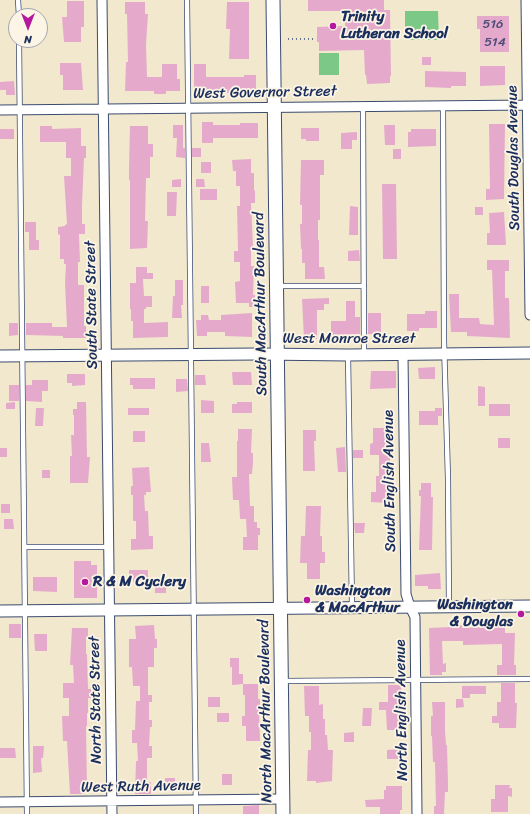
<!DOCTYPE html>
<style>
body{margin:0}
#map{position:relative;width:530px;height:814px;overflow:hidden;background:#f2e8cd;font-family:Sriracha,sans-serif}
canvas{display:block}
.north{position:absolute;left:8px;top:8px;width:40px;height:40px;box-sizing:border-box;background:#fcf5e5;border:1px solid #a2a6af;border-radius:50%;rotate:180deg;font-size:11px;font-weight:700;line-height:16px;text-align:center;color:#1b2f5e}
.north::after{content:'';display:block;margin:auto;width:14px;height:18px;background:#b5179e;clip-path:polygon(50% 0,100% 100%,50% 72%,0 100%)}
</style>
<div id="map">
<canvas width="530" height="814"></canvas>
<div class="north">N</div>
</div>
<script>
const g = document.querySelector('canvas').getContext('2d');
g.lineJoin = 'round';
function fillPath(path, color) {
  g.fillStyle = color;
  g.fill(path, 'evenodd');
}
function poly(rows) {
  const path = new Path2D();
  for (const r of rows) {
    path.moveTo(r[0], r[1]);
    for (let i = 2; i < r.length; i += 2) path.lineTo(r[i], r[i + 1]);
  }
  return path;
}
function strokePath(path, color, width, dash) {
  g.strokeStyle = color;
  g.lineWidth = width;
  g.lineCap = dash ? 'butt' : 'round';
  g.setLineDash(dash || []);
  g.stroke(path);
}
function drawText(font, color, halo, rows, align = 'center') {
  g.font = font + ' Sriracha,sans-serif';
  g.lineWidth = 3.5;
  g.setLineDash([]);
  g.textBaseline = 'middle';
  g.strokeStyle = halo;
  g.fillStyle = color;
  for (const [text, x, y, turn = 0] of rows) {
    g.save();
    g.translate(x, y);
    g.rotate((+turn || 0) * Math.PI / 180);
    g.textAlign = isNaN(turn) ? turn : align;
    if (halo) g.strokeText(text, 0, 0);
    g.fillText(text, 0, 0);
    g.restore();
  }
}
fillPath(poly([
 [405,11,438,11,439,40,405,40],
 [319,53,339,53,339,75,319,75]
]), '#7bc887');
fillPath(poly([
 [308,0,384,0,384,10,390,10,391,76,390,76,390,83,367,84,366,75,365,75,364,50,319,51,319,42,317,42,317,27,345,26,345,11,308,11],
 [67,1,84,1,84,27,81,27,81,42,64,42,62,17,67,17],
 [125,2,145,2,145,14,148,14,146,45,147,77,162,77,162,64,177,64,177,79,180,79,180,91,166,91,166,94,154,94,154,91,125,91,126,62,128,62,127,14,125,14],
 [227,2,249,2,249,59,229,59,230,29,226,29],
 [477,16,509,16,509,52,480,52,480,29,477,29],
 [422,57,431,57,431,65,422,65],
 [60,63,81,63,83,90,63,90,63,75,60,75],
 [194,64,206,64,206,77,244,77,244,75,256,75,256,89,241,89,241,93,213,93,213,90,194,90],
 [480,66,505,66,505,85,480,86],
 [425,71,466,72,466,86,451,86,451,88,425,87],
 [14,81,15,95,6,95,6,90,0,90,0,82],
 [202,122,213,122,213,125,240,125,240,123,258,123,258,138,213,138,213,143,202,143],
 [489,124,505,124,504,199,486,200,486,189,490,189],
 [173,125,183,125,183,148,185,148,185,158,176,157,177,138,173,138],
 [384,125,395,125,395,145,385,145],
 [40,126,52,126,52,129,81,128,81,146,86,146,86,158,84,158,82,205,82,224,85,224,85,234,79,234,80,262,78,262,78,285,84,285,84,326,86,326,86,338,63,338,63,336,26,335,26,323,52,323,52,327,67,327,65,283,66,264,64,264,64,259,60,259,60,234,58,235,58,227,65,226,65,225,67,224,64,176,71,176,71,158,66,158,66,142,40,142],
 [130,126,148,126,148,144,153,144,153,157,150,157,150,178,146,178,145,221,148,221,147,248,130,249,130,180,129,180,129,168],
 [301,128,319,128,319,141,306,141,306,139,301,139],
 [0,129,14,129,14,139,0,139],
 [411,129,436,129,436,146,408,147,408,132,411,132],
 [357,132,357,140,352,140,352,149,341,149,341,133],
 [192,148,201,148,201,157,192,157],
 [393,149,401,149,401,159,393,159],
 [251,159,251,173,254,173,254,191,255,190,255,203,251,203,253,247,251,247,251,266,254,266,253,295,255,295,255,307,249,307,249,303,236,303,235,282,240,281,240,262,234,262,234,251,238,251,237,206,240,206,240,186,236,186,236,171,233,171,232,160],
 [301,160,324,160,324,175,320,175,320,220,318,220,318,240,319,240,319,267,324,267,325,279,305,279,305,263,302,263,302,249,301,249,300,224,302,224,302,205,300,205],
 [201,162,211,162,211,173,201,173],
 [181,179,181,187,172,187,172,180],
 [196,179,204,179,205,187,196,187],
 [382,184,396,184,397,259,383,259],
 [200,189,217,189,217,200,200,200],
 [167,192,177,192,176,216,167,216],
 [350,206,358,207,358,235,349,235],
 [475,207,483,207,483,215,475,215],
 [504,212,506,245,487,245,487,233,490,233,489,213],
 [25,222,36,222,36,240,39,240,39,250,29,250,29,232,25,232],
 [359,250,360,261,348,261,348,251],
 [487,260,509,260,509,271,505,271,505,298,509,298,510,338,467,336,467,332,451,332,449,294,459,294,459,318,479,318,480,324,494,325,492,270,487,270],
 [136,267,147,267,147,273,153,273,153,279,143,279,144,296,152,296,152,307,146,307,146,309,144,309,144,323,168,322,168,337,133,338,133,321,131,321,131,309,130,309,130,283,136,283],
 [175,280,183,280,183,305,181,305,182,318,172,318,173,296,175,296],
 [201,286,209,286,209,303,201,303],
 [329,298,329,304,324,304,324,310,317,310,317,339,304,339,302,299],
 [346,301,355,301,355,317,360,317,360,334,331,335,331,321,346,321],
 [425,311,437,311,437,328,419,328,419,331,407,331,407,314,425,314],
 [252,313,252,337,225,336,225,332,207,332,207,336,197,336,196,320,201,320,201,315,208,315,209,320,221,320,221,315],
 [368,313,381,313,381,334,368,334],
 [9,323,18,323,18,335,9,336],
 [435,367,435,379,419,379,418,368],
 [371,371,396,371,396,388,370,389],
 [232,372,251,372,252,385,233,385],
 [67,374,85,374,85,385,72,386,72,383,67,383],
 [195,375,205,375,206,385,195,385],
 [130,378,155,378,155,389,133,389,133,385,130,385],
 [176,379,187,379,188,391,176,392],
 [32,380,48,380,48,391,42,391,42,402,26,401,26,385,32,385],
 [9,385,19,385,19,401,9,401],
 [478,386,485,387,485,406,478,406],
 [201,400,214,401,214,413,201,413],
 [15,402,15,409,6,409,6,403],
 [77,402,86,402,87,457,90,457,88,483,70,483,70,456,72,456,71,435,74,435,74,415,73,415,73,409,77,409],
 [237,402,252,402,252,413,232,413,232,404,237,404],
 [489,404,510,404,510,416,489,416],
 [36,408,44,408,43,426,35,426],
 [128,408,149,408,149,415,128,415],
 [435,408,442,408,442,416,438,416,438,425,419,425,419,411,435,411],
 [373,428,391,428,391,443,393,443,393,455,390,455,390,485,387,485,387,503,371,502,371,492,376,492,376,476,379,476,379,455,370,455,370,444,373,443],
 [238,429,252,429,251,453,253,453,253,463,252,474,249,474,250,506,254,506,254,522,257,522,257,528,260,528,260,535,258,535,258,550,243,550,243,537,247,537,246,519,240,519,239,500,233,500,232,477,237,477,237,441,238,441],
 [303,430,316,430,316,441,314,441,315,471,303,471],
 [133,431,145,431,145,442,133,442],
 [498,438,510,438,510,448,498,448],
 [201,443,209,443,211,462,201,462],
 [345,447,346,472,338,472,336,448],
 [0,448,7,448,7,457,0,457],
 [353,450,363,450,363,458,353,458],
 [149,467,151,492,146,492,146,495,144,495,145,511,148,511,149,536,153,536,153,549,131,550,131,539,136,539,136,521,133,521,133,495,131,495,131,486,133,486,132,468],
 [42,470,50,470,50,478,42,478],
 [421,483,431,483,431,497,433,497,432,550,419,550,421,496,419,496,419,490,421,490],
 [1,504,10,504,10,513,1,513],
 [306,506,321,506,320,536,322,536,322,552,325,552,325,563,320,563,320,579,307,579,307,563,300,563,301,536,305,536],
 [4,519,13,519,14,529,4,529],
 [354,523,365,523,364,533,355,533],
 [74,561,91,561,91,565,97,565,97,598,74,598],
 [129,570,148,570,148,581,133,582,133,576,129,576],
 [440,573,441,589,428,589,428,586,415,586,415,575],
 [33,577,57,577,57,592,33,591],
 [155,579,166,579,166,593,155,593],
 [9,624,21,624,21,638,9,638],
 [154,625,155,639,157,639,157,648,154,648,154,667,148,667,148,695,152,695,152,702,149,702,149,720,152,720,152,727,150,727,149,746,152,746,152,758,147,758,147,782,151,782,151,794,135,794,136,761,138,761,137,743,132,743,132,730,135,730,136,701,140,701,140,686,133,686,132,667,129,667,129,639,136,639,135,626],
 [451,625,462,625,462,628,505,626,505,633,515,633,514,665,516,665,516,675,497,675,497,665,502,665,502,644,463,645,463,641,442,641,443,664,446,663,446,672,442,672,442,675,430,675,429,628,451,627],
 [72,628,88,628,88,637,86,637,86,654,87,654,88,689,91,689,91,698,88,698,88,713,87,713,87,726,86,726,87,790,84,790,84,794,70,794,67,741,63,741,62,716,69,716,69,698,63,698,63,683,74,683,73,665,70,665],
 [34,634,47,634,47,651,35,651],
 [230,658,239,658,239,674,243,674,243,684,232,685,232,667,230,667],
 [501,683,515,683,515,703,517,703,516,728,499,728,499,723,492,723,492,716,497,716,497,702,501,702],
 [243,684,258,684,258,699,260,699,260,710,259,710,260,741,246,741,246,726,242,726,242,716,245,716,245,695,243,695],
 [388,685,401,685,401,701,403,701,404,730,387,730,386,712,386,710,379,710,379,702,388,702],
 [304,686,319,686,319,705,323,704,323,719,325,719,325,735,327,735,328,750,333,750,332,781,316,783,316,781,307,781,308,750,311,750,311,732,309,732,309,716,305,716],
 [462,686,486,686,486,694,470,694,470,698,462,698],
 [208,697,220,697,220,707,208,707],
 [456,699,463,699,464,707,456,708],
 [432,702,445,702,445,731,446,745,447,745,448,782,448,792,445,792,444,814,434,814,434,806,436,806,435,762,433,762,432,736,431,736,431,716,433,716],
 [363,708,372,708,371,726,362,726],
 [217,713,229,713,229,722,217,722],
 [354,732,354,742,344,742,344,733],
 [33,746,44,746,43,758,41,758,42,772,33,773],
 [0,748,15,748,16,758,0,758],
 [398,749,398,759,387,759,387,750],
 [222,774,232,774,232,785,222,785],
 [165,778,175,778,175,789,165,789],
 [495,785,510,785,509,788,512,788,512,797,508,796,508,812,491,812,491,799,495,799],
 [386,786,402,786,402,810,400,810,400,814,380,814,380,807,366,807,365,800,384,799,384,790,386,790],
 [259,805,259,814,243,814,243,806]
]), '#e5aacb');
const service = poly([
 [18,0,19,16],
 [187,0,196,814],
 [19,40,27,814],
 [363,106,364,355],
 [443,106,444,341,448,479,449,607],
 [277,286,364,286],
 [348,355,352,607],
 [25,547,109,547],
 [283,681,530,679]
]);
const minor = poly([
 [102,0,112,814],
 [526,0,530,315],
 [0,110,530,105],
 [403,355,406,594,410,607,415,617,417,814],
 [0,802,283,799]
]);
const tertiary = poly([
 [0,356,259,354,348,355,530,353],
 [0,611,530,606]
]);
const secondary = poly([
 [273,0,283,814]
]);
strokePath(service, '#3b4b6f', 6);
strokePath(minor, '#3b4b6f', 11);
strokePath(tertiary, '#3b4b6f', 13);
strokePath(secondary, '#3b4b6f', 15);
strokePath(poly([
 [288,39,316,39]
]), '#3b4b6f', 1.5, [1, 3]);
strokePath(service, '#fff', 4.5);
strokePath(minor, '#fff', 9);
strokePath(tertiary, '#fff', 11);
strokePath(secondary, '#fff', 13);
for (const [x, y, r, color] of [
 [333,26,4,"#b5179e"],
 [85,582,4,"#b5179e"],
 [307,600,4,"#b5179e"],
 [521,614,4,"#b5179e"]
]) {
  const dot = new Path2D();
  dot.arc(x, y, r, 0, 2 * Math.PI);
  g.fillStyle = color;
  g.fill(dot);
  strokePath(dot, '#fcf5e5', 1.5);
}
drawText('13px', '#4e4e79', null, [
 ["516",493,25],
 ["514",495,43]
]);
drawText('bold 15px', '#1b2f5e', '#fcf5e5', [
 ["Trinity",341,17],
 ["Lutheran School",341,34],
 ["R & M Cyclery",93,582],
 ["Washington",315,591],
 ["& MacArthur",315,608],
 ["Washington",513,605,"right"],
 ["& Douglas",513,622,"right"]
], 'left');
drawText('15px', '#1b2f5e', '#fcf5e5', [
 ["West Governor Street",265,93,-1],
 ["South Douglas Avenue",514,158,-91],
 ["South MacArthur Boulevard",261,304,-91],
 ["South State Street",92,305,-91],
 ["West Monroe Street",349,339],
 ["South English Avenue",390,481,-91],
 ["North State Street",96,700,-91],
 ["North English Avenue",402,710,-91],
 ["North MacArthur Boulevard",266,711,-91],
 ["West Ruth Avenue",141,787,-1]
]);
</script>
